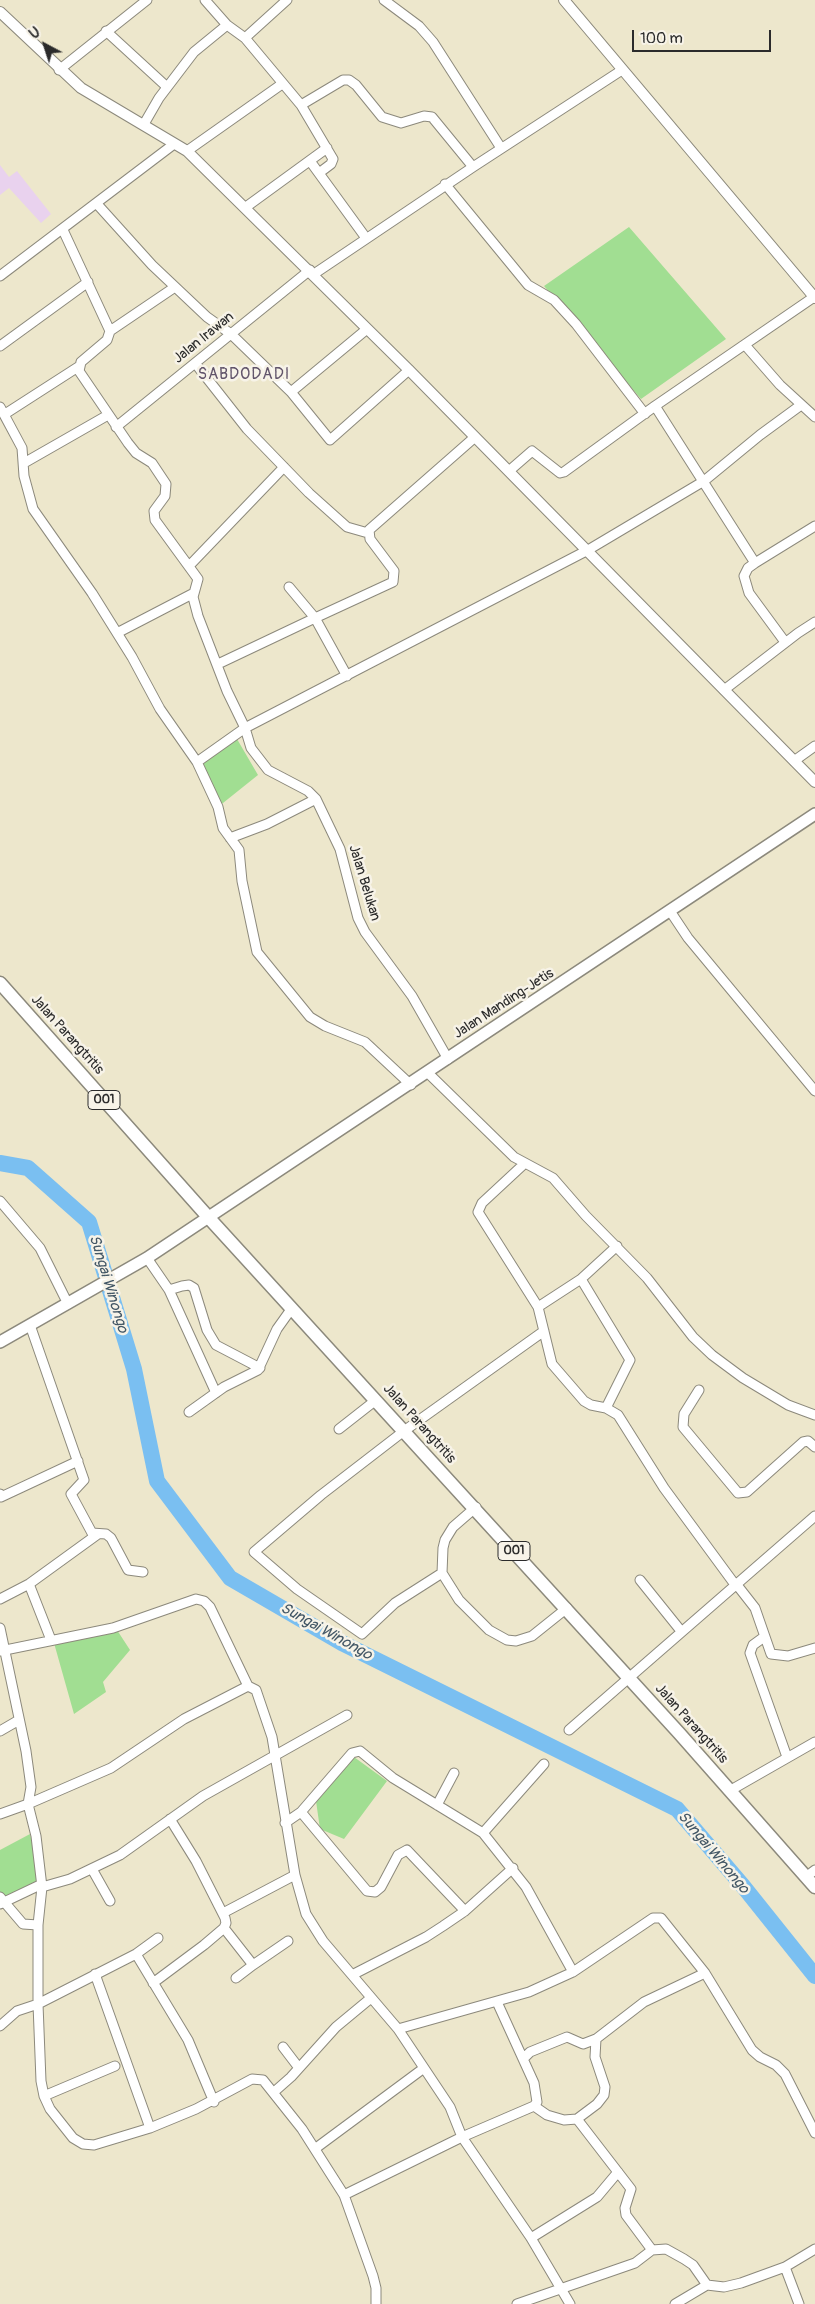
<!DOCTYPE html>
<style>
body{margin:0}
#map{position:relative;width:815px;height:2304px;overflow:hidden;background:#ede7cc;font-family:Pangolin,sans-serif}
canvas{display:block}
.north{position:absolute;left:20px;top:20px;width:50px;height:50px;-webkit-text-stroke:4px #f7f3e8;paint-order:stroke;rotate:320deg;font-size:14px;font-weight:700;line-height:20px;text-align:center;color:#2b2b2b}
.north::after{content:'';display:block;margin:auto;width:18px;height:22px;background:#2b2b2b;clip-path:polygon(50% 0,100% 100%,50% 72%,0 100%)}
.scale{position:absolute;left:632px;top:30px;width:139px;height:22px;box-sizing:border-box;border:2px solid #2b2b2b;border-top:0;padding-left:6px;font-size:15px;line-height:18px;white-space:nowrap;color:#2b2b2b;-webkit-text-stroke:4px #f7f3e8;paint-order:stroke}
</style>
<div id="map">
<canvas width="815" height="2304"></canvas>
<div class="north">U</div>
<div class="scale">100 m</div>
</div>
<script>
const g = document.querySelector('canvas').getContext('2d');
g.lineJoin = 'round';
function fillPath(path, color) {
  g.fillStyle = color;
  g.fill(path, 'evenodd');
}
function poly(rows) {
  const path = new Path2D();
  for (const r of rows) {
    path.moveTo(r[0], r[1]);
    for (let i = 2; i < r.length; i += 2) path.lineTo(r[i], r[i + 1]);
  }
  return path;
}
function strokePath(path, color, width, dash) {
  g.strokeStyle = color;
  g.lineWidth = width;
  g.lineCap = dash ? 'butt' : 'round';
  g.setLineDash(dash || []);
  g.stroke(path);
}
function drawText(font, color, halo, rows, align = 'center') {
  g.font = font + ' Pangolin,sans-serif';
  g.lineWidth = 5;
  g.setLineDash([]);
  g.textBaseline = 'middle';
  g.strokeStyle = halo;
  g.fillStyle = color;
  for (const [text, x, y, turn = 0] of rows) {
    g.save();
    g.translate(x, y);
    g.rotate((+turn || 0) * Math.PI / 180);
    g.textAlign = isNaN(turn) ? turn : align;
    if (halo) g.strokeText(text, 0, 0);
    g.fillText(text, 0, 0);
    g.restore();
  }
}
fillPath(poly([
 [0,165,9,177,17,171,51,214,41,223,9,188,0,195]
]), '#e9d2ee');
fillPath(poly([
 [629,227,726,339,641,399,544,286],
 [237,739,258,775,218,807,200,763],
 [117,1630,130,1650,103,1682,106,1692,74,1714,54,1643],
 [354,1757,387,1781,344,1839,320,1829,316,1801],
 [30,1834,41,1881,2,1899,0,1894,0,1850]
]), '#a1de92');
strokePath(poly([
 [0,1163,28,1168,89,1222,134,1369,157,1481,230,1578,342,1643,677,1809,743,1886,815,1976]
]), '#7abff1', 16);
const minor = poly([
 [205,0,227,25,245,38,301,105,333,159,331,164,319,173],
 [384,0,419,26,433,42,501,148],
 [106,31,167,87],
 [245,38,287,0],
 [59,70,147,0],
 [301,105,343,80,349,80,356,85,382,117,401,123,424,116,432,117,473,167],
 [144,124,159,98,194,52,227,25],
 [187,151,282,84],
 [310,161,366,238],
 [445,184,528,285,554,300,576,324,645,414],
 [97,204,152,265,207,317,231,334,291,392,330,440,409,370],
 [246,207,327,148],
 [63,230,110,331,107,340,81,362,79,371,128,443,136,453,152,463,166,484,165,496,154,511,155,520,198,579,193,597,198,616,227,691,245,728,251,748,268,770,308,791,316,799,340,849,358,918,365,932,412,996,448,1059],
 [314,274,473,167,622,70],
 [0,276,174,144],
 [110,331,175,287],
 [745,345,780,385,815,417],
 [0,346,88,282],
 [195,363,247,429,309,493,347,527,368,533],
 [291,392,367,329],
 [655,406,755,563],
 [0,407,22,448,24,476,33,509,92,593,132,657,160,709,197,762,218,807,223,828,239,850,242,881,257,952,310,1017,325,1026,365,1042,411,1085],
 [5,414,78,367],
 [116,427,310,270],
 [24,463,108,415],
 [509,471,532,451,560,473,564,472,655,406,814,297],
 [189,566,284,467],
 [117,633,194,593],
 [785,642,749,593,744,576,748,568,755,563,815,526],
 [218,664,315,618,289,587],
 [347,676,315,618,393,582,394,571,370,539,369,530,475,437],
 [724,690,798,633,815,622],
 [794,761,815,746],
 [197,762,245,728,588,550,704,481,760,435,801,405],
 [230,838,267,824,316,799],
 [670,911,688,938,815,1091],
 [428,1073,514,1157,553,1178,586,1216,647,1278,693,1337,712,1355,743,1378,788,1405,815,1415],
 [524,1164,482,1203,478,1212,538,1307,552,1364,584,1401,591,1405,606,1408,618,1415,664,1488,736,1586],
 [0,1201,40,1248,68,1304],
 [147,1258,169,1290,182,1286,189,1285,194,1288,207,1330,216,1345,260,1368],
 [581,1279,630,1360,606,1408],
 [169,1290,216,1393],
 [538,1307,581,1279,617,1246],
 [30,1325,84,1480,71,1494,92,1533,106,1534,111,1538,128,1570,143,1572],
 [699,1390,684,1414,683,1427,738,1493,747,1492,803,1442,808,1441,815,1447],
 [189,1412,224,1387,258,1370,277,1329,292,1308],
 [339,1429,376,1400],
 [0,1494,1,1497,78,1461],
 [476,1507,453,1527,445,1540,443,1548,442,1573,459,1600,489,1630,507,1640,516,1641,532,1636,567,1608],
 [442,1573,395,1603,362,1634,297,1589,254,1552,321,1495,404,1431,544,1331],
 [640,1580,681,1631],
 [29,1584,51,1640],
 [737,1585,755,1608,771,1654,788,1656,815,1648],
 [0,1599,29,1584,98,1534],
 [0,1628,26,1751,31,1787,28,1804,36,1836,42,1887,38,1925,38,2004,41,2081,44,2096,50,2109,73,2138,83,2144,94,2145,150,2128,196,2109,252,2079,263,2080,302,2129,344,2195,373,2276,376,2288,376,2304],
 [764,1637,753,1645,750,1653,787,1757],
 [0,1651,113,1628,196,1599,204,1601,210,1607,248,1686,256,1690,272,1737,295,1875,306,1914,323,1941,398,2029,450,2107,462,2137,531,2238,570,2304],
 [569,1730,815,1516],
 [0,1731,19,1720],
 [731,1790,815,1742],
 [437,1805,454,1773],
 [301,1812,367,1891,375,1892,381,1887,398,1855,407,1850,465,1911],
 [0,1814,28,1804,111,1768,184,1719,248,1686],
 [285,1823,301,1812,352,1753,360,1751,393,1778,483,1833,526,1887,573,1972],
 [483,1833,544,1764],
 [92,1869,110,1901],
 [807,1876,815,1870],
 [42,1887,70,1879,120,1855,203,1796,347,1715],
 [0,1897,23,1924,38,1925],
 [0,1904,42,1884],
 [223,1913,295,1875],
 [224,1928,253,1965,288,1941],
 [136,1954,188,2040,214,2102],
 [95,1974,150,2128],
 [352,1975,426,1937,443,1926,465,1911,513,1868],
 [236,1978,253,1965],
 [153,1983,204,1945,224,1928,226,1923,225,1918,196,1861,170,1819],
 [0,2026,17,2011,38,2004,136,1954,158,1938],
 [398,2029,529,1992,573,1972,653,1918,661,1918,705,1973,752,2050,760,2057,776,2065,785,2074,815,2133],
 [283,2047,299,2068],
 [524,2058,530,2052,567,2037,583,2044,596,2039,644,2002,705,1973],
 [274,2092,291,2077,336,2027,371,1998],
 [44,2096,115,2066],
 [534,2106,547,2115,564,2120,577,2119,597,2104,604,2095,605,2087,595,2057,596,2039],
 [577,2119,631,2189,625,2208,626,2215,652,2250,666,2249,684,2259,693,2265,707,2285,724,2287,741,2283,785,2267,815,2249],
 [316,2148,424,2068],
 [344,2195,462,2137,534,2106,537,2102,534,2083,497,2002],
 [531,2238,597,2197,618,2172],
 [785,2267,799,2304],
 [517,2304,635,2263,652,2250],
 [675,2304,707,2285]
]);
const tertiary = poly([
 [564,0,815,298],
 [0,12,81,88,187,151,409,370,815,782]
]);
const secondary = poly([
 [0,1342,147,1258,815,814]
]);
const primary = poly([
 [0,983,209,1218,679,1733,815,1887]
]);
strokePath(minor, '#8c897c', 11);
strokePath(tertiary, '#8c897c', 12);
strokePath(secondary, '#8c897c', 14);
strokePath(primary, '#8c897c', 15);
strokePath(minor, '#fff', 9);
strokePath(tertiary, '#fff', 10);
strokePath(secondary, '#fff', 11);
strokePath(primary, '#fff', 12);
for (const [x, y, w] of [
 [104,1100,32],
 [514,1551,32]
]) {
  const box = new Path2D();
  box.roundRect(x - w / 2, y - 9.5, w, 19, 4);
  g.fillStyle = '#f7f3e8';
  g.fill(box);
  strokePath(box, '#2b2b2b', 1);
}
drawText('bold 12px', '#2b2b2b', null, [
 ["001",104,1100],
 ["001",514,1551]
]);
drawText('14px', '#2b2b2b', '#f7f3e8', [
 ["Jalan Irawan",204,338,-39],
 ["Jalan Belukan",364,883,73],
 ["Jalan Manding-Jetis",504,1004,-33],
 ["Jalan Parangtritis",67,1035,48],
 ["Jalan Parangtritis",419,1424,48],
 ["Jalan Parangtritis",691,1724,48]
]);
drawText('italic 15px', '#435766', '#f7f3e8', [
 ["Sungai Winongo",108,1284,73],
 ["Sungai Winongo",326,1632,29],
 ["Sungai Winongo",713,1853,50]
]);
g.letterSpacing = '1px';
drawText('16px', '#61546a', '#f7f3e8', [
 ["SABDODADI",244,375]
]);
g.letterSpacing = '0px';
</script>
